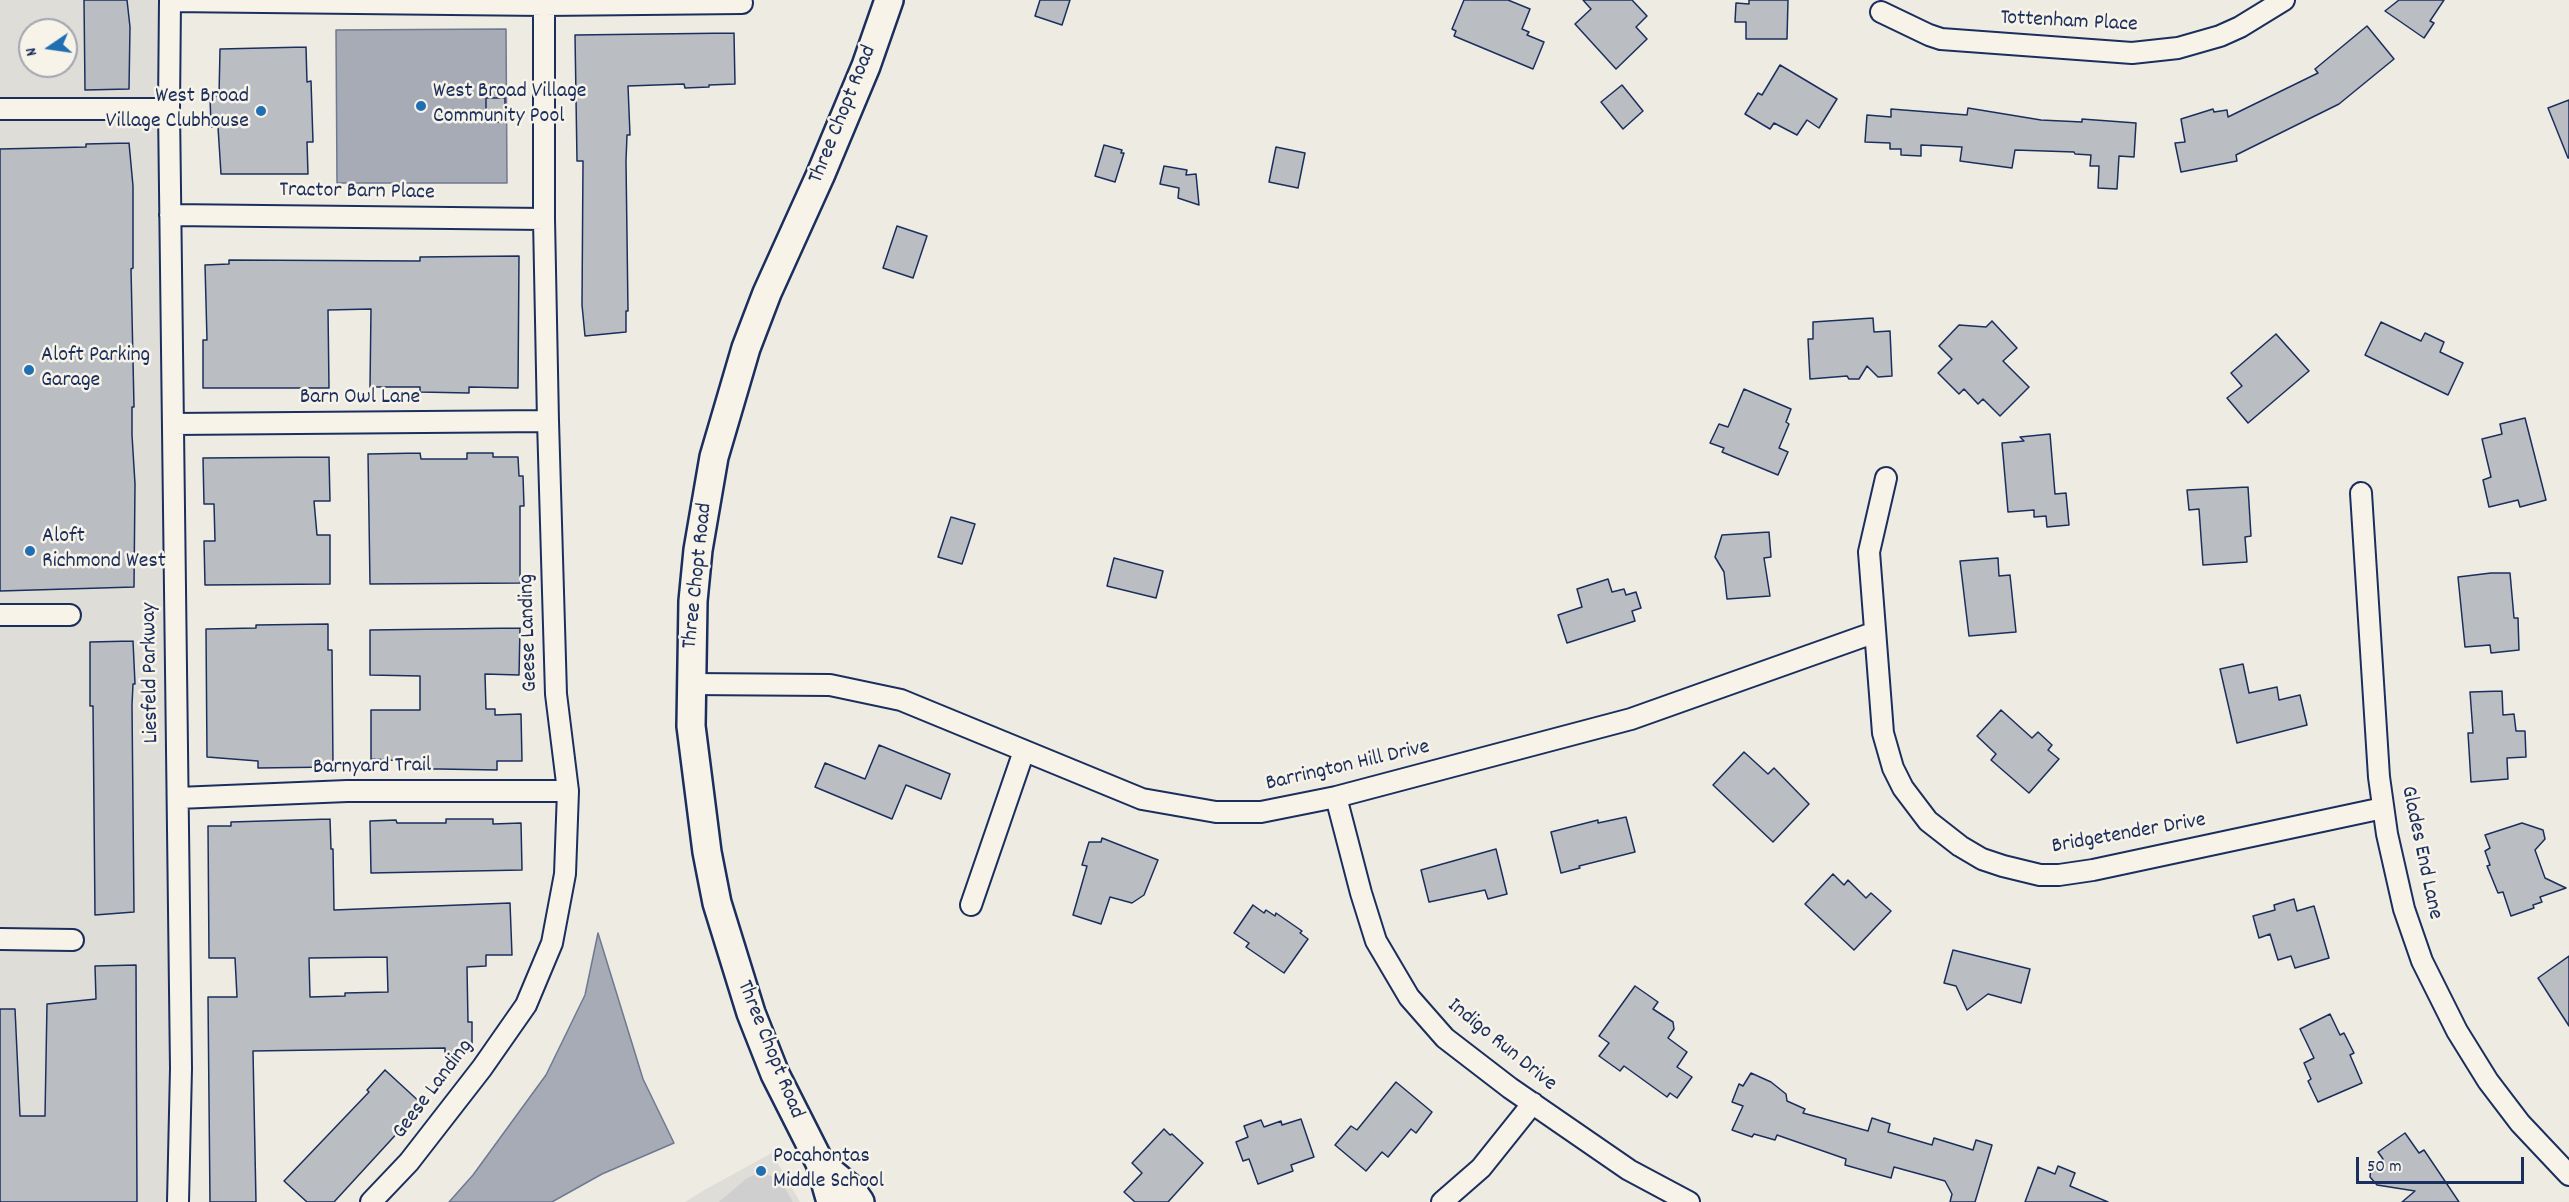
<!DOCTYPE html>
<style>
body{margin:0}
#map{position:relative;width:2569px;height:1202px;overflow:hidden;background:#eeebe2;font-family:Dekko,sans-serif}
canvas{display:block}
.north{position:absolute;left:18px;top:18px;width:60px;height:60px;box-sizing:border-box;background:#f7f3e8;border:2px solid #9fa5b1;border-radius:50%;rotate:257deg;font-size:16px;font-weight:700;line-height:24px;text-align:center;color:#1b2f5e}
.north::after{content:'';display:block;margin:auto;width:21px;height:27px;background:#1f6fb2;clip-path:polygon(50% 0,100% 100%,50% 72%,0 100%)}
.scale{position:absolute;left:2356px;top:1157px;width:168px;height:27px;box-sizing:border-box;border:3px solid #1b2f5e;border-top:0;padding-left:8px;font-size:18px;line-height:21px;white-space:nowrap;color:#1b2f5e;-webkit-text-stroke:4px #f7f3e8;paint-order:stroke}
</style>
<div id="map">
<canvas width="2569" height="1202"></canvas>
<div class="north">N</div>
<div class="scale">50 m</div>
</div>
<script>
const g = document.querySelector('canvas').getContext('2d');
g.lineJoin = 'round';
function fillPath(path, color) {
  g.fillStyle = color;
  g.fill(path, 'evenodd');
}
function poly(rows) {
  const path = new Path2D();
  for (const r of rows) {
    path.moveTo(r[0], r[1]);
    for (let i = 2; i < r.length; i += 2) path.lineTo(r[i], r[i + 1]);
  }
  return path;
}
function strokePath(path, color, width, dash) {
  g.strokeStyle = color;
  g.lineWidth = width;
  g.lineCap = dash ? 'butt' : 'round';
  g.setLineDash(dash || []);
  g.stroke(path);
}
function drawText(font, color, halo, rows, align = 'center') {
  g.font = font + ' Dekko,sans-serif';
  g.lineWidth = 5;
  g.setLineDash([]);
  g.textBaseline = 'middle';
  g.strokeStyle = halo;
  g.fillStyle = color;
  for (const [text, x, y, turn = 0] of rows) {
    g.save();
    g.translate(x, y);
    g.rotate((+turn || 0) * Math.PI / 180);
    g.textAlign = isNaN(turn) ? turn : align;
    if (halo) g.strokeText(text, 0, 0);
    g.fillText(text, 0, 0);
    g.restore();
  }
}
fillPath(poly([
 [0,0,170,0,172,1202,0,1202],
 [30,30,66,30,66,66,30,66],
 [772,1153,800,1202,685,1202,706,1189]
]), '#deddd8');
fillPath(poly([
 [763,1174,771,1176,784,1187,793,1202,719,1202,746,1179,754,1175]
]), '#cfcfcf');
const water = poly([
 [506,29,507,183,337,183,336,30,506,29],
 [598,933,643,1079,674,1143,602,1174,552,1202,449,1202,473,1175,546,1075,585,995,598,933]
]);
fillPath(water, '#a6abb5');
strokePath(water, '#6e7992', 1.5);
const building = poly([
 [84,0,127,0,130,27,129,89,85,90,84,0],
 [1040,0,1070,0,1062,25,1035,16,1040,0],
 [1464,0,1508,0,1530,9,1522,29,1529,32,1527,35,1544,42,1533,69,1454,36,1456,31,1452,29,1464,0],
 [1583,0,1632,0,1647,16,1636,27,1647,39,1616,69,1575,24,1591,9,1583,0],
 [1749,0,1788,0,1787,39,1746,39,1746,22,1735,22,1736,3,1749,4,1749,0],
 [2399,0,2444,0,2430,21,2434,23,2424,38,2385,11,2399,0],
 [2367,26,2394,59,2339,104,2236,155,2237,161,2181,172,2175,143,2185,142,2181,119,2213,109,2214,112,2227,110,2228,117,2318,73,2315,69,2367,26],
 [734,33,735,84,709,85,709,87,685,88,684,84,628,86,630,135,627,135,626,161,628,311,626,311,626,332,585,336,582,305,583,161,577,161,575,35,734,33],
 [306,47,307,82,311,81,313,142,307,142,308,174,221,174,218,127,211,127,210,96,219,96,220,49,306,47],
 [1780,65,1837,99,1819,128,1807,120,1797,135,1774,123,1770,129,1745,114,1758,93,1762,95,1780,65],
 [1622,85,1643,111,1623,129,1601,102,1622,85],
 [486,98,505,98,505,122,486,122,486,98],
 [2569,100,2569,158,2568,158,2548,108,2569,100],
 [1968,108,2041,120,2082,122,2082,119,2136,123,2134,157,2119,156,2117,189,2098,188,2099,166,2090,166,2091,155,2075,154,2074,152,2015,150,2012,168,1960,161,1962,147,1921,145,1921,156,1901,155,1901,149,1890,149,1890,143,1865,142,1867,115,1891,117,1891,109,1967,115,1968,108],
 [129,143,133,186,133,268,131,269,134,407,132,407,132,435,135,484,134,587,0,591,0,149,86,147,86,144,129,143],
 [1104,145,1122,150,1121,153,1124,153,1115,182,1095,176,1104,145],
 [1276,147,1305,153,1298,188,1269,182,1276,147],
 [1164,166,1187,170,1186,175,1196,174,1199,205,1178,198,1179,188,1160,184,1164,166],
 [897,226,927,236,913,278,883,268,897,226],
 [519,256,518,388,469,387,469,393,420,392,420,387,370,387,371,309,328,310,329,388,203,388,203,340,207,340,205,265,229,264,229,260,420,261,420,257,519,256],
 [1873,318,1874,332,1890,331,1892,376,1878,377,1867,366,1859,379,1849,379,1847,376,1810,379,1808,339,1813,339,1813,322,1873,318],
 [1992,321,2017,348,2003,361,2029,387,2000,416,1983,399,1978,404,1964,389,1959,394,1938,373,1952,359,1939,346,1959,325,1986,327,1992,321],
 [2381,322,2421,341,2425,333,2444,342,2440,352,2463,363,2448,395,2365,355,2381,322],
 [2276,334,2309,371,2248,423,2227,398,2242,386,2231,373,2276,334],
 [1744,389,1791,409,1786,422,1789,424,1779,448,1788,452,1778,475,1722,452,1724,448,1710,443,1719,424,1728,427,1744,389],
 [2525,418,2546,500,2520,507,2518,500,2489,507,2483,480,2491,477,2482,439,2502,434,2500,424,2525,418],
 [2050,434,2055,494,2066,493,2069,525,2047,527,2046,516,2034,517,2034,510,2008,512,2002,443,2024,441,2020,437,2050,434],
 [420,453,421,459,467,459,467,453,493,453,493,457,518,457,519,476,523,476,524,506,520,506,520,583,370,584,368,454,420,453],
 [329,457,330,501,314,501,317,535,330,535,330,584,205,585,204,541,215,541,214,504,204,504,203,458,329,457],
 [2248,487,2251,536,2245,537,2247,562,2203,565,2199,509,2189,510,2187,490,2248,487],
 [951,517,975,524,962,564,938,557,951,517],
 [1769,532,1771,557,1764,558,1770,596,1727,599,1724,572,1715,557,1722,535,1769,532],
 [1114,558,1163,571,1156,598,1107,586,1114,558],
 [1998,558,1999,576,2010,575,2016,632,1969,636,1960,561,1998,558],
 [2491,573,2510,573,2514,618,2518,618,2519,650,2491,653,2490,645,2465,647,2458,577,2491,573],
 [1608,579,1612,592,1624,589,1626,595,1636,592,1641,608,1632,611,1635,621,1567,643,1558,615,1582,607,1577,589,1608,579],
 [328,624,328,650,332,650,333,767,258,768,258,761,207,757,206,629,256,628,256,625,328,624],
 [520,628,519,675,485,674,486,709,495,709,495,715,521,714,522,761,497,761,497,770,439,769,423,769,423,762,371,759,371,710,420,710,420,676,370,675,370,630,520,628],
 [133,641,135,684,133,684,132,705,134,912,95,915,93,706,90,706,90,642,133,641],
 [2243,664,2249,693,2277,687,2279,700,2300,695,2307,725,2237,743,2220,669,2243,664],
 [2502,691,2503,715,2514,714,2516,731,2525,731,2526,757,2507,758,2508,779,2471,782,2468,733,2473,733,2470,692,2502,691],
 [2001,710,2032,738,2038,732,2052,745,2048,750,2059,759,2029,793,1991,760,1996,754,1977,736,2001,710],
 [879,745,950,774,941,799,906,785,892,819,815,787,825,763,865,779,879,745],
 [1744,752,1768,774,1774,768,1809,804,1773,842,1713,785,1744,752],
 [1626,817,1635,852,1579,866,1580,868,1561,873,1551,832,1598,820,1598,823,1626,817],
 [330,819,331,849,333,849,334,910,510,903,512,955,486,955,486,966,467,967,468,1022,472,1022,472,1052,445,1052,445,1048,253,1051,256,1202,210,1202,208,997,237,997,235,958,209,958,208,826,231,826,231,822,330,819],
 [387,957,388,992,345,993,345,996,310,997,309,958,387,957],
 [446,819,493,819,493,824,521,823,522,870,371,873,370,821,396,820,397,823,446,823,446,819],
 [2522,823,2543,830,2545,839,2535,850,2545,878,2566,888,2540,897,2542,902,2533,905,2534,908,2511,916,2503,892,2498,893,2487,866,2490,865,2485,851,2490,848,2485,835,2522,823],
 [1102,838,1158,860,1144,895,1132,903,1110,897,1101,924,1073,915,1087,866,1082,865,1089,842,1101,842,1102,838],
 [1496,849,1507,894,1488,899,1485,890,1429,902,1421,870,1496,849],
 [1833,874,1844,885,1848,880,1866,898,1871,893,1891,911,1854,950,1805,904,1833,874],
 [2294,899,2297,911,2314,906,2329,958,2295,968,2291,956,2278,960,2270,934,2259,938,2253,916,2275,910,2274,905,2294,899],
 [1253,905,1264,913,1266,910,1275,916,1276,913,1302,931,1300,933,1308,939,1284,973,1246,947,1249,943,1234,933,1253,905],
 [1953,950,2030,969,2021,1003,1988,994,1967,1010,1956,986,1944,983,1953,950],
 [2569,956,2569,1026,2538,978,2569,956],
 [136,965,137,1202,0,1202,0,1009,15,1009,20,1116,45,1116,47,1004,96,999,95,966,136,965],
 [1635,986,1658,1002,1653,1009,1673,1022,1674,1029,1668,1038,1687,1052,1677,1067,1692,1077,1677,1098,1670,1093,1667,1097,1624,1066,1620,1071,1599,1056,1609,1043,1599,1036,1635,986],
 [2330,1014,2340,1035,2344,1033,2354,1053,2350,1055,2362,1083,2318,1102,2308,1081,2311,1079,2304,1063,2314,1058,2300,1029,2330,1014],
 [385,1070,423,1105,334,1202,307,1202,284,1181,369,1092,367,1090,385,1070],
 [1751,1073,1771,1082,1786,1094,1787,1101,1805,1109,1803,1113,1868,1131,1872,1118,1890,1124,1888,1132,1932,1145,1934,1138,1973,1150,1976,1140,1992,1145,1975,1202,1950,1202,1952,1194,1945,1181,1894,1167,1891,1178,1845,1165,1846,1159,1777,1135,1775,1140,1754,1134,1752,1137,1732,1130,1743,1106,1732,1102,1739,1084,1743,1086,1751,1073],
 [1396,1082,1432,1112,1416,1133,1411,1129,1388,1157,1382,1152,1366,1171,1335,1145,1351,1126,1357,1130,1396,1082],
 [1301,1119,1314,1157,1291,1165,1293,1171,1258,1184,1249,1159,1243,1161,1236,1142,1248,1137,1244,1126,1261,1120,1264,1127,1281,1121,1282,1125,1301,1119],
 [1164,1129,1170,1135,1172,1134,1203,1163,1168,1202,1135,1202,1124,1192,1142,1173,1132,1163,1164,1129],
 [2405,1133,2419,1153,2424,1150,2459,1202,2402,1202,2415,1191,2377,1185,2370,1177,2371,1167,2383,1159,2378,1152,2405,1133],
 [2058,1166,2075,1173,2070,1186,2108,1202,2025,1202,2038,1167,2055,1174,2058,1166]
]);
fillPath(building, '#babdc2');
strokePath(building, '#1b2f5e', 1.5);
const minor = poly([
 [170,0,169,109,181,1068,178,1202],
 [170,1,544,5,742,3],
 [1881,12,1929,35,1941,39,2132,53,2178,48,2220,36,2240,27,2284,0],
 [0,109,169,109],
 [170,215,544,219],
 [173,424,548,421],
 [1886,478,1869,552,1883,733,1893,768,1903,788,1928,821,1960,846,1982,859,2003,866,2040,875,2059,875,2093,870,2383,808],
 [2361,493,2379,777,2387,834,2404,909,2422,961,2457,1031,2488,1081,2520,1123,2569,1175],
 [0,615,70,615],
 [690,684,830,685,901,700,1142,799,1216,812,1261,812,1336,797,1631,719,1873,633],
 [1336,797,1361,893,1376,941,1409,997,1445,1038,1510,1088,1629,1170,1689,1202],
 [178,798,347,791,568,791],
 [971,905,1024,751],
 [0,939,73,940],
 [371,1202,409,1162,482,1068,526,1005,552,943,565,874,568,791,556,694,548,421,544,219,544,0],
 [1442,1202,1481,1168,1533,1103]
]);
const secondary = poly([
 [820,1163,851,1189,860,1202],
 [831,1202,820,1163,775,1074,751,1013,717,903,707,852,691,726,693,601,698,550,714,457,746,348,767,293,820,176,866,66,889,0]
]);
strokePath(minor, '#1b2f5e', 24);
strokePath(secondary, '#1b2f5e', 32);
strokePath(minor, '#f7f3e8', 20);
strokePath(secondary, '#f7f3e8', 27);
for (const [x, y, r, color] of [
 [421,106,6,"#1f6fb2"],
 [261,111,6,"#1f6fb2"],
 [29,370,6,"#1f6fb2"],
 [30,551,6,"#1f6fb2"],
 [761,1171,6,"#1f6fb2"]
]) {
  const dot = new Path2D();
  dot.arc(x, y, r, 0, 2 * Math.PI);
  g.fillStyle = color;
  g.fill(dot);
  strokePath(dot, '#f7f3e8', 2);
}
drawText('22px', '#1b2f5e', '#f7f3e8', [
 ["Tottenham Place",2069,23,3],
 ["Three Chopt Road",844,115,-68],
 ["Tractor Barn Place",357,193,1],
 ["Barn Owl Lane",360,399],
 ["Three Chopt Road",699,576,-84],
 ["Geese Landing",530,633,-92],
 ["Liesfeld Parkway",152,673,-91],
 ["Barrington Hill Drive",1348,767,-13],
 ["Barnyard Trail",372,768,-1],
 ["Bridgetender Drive",2129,835,-10],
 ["Glades End Lane",2420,853,78],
 ["Indigo Run Drive",1501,1046,39],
 ["Three Chopt Road",769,1050,68],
 ["Geese Landing",434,1090,-53]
]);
drawText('22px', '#1b2f5e', '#f7f3e8', [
 ["West Broad Village",433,93],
 ["Community Pool",433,118],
 ["West Broad",249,98,"right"],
 ["Village Clubhouse",249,123,"right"],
 ["Aloft Parking",41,357],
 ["Garage",41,382],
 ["Aloft",42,538],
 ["Richmond West",42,563],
 ["Pocahontas",773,1158],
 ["Middle School",773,1183]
], 'left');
</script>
